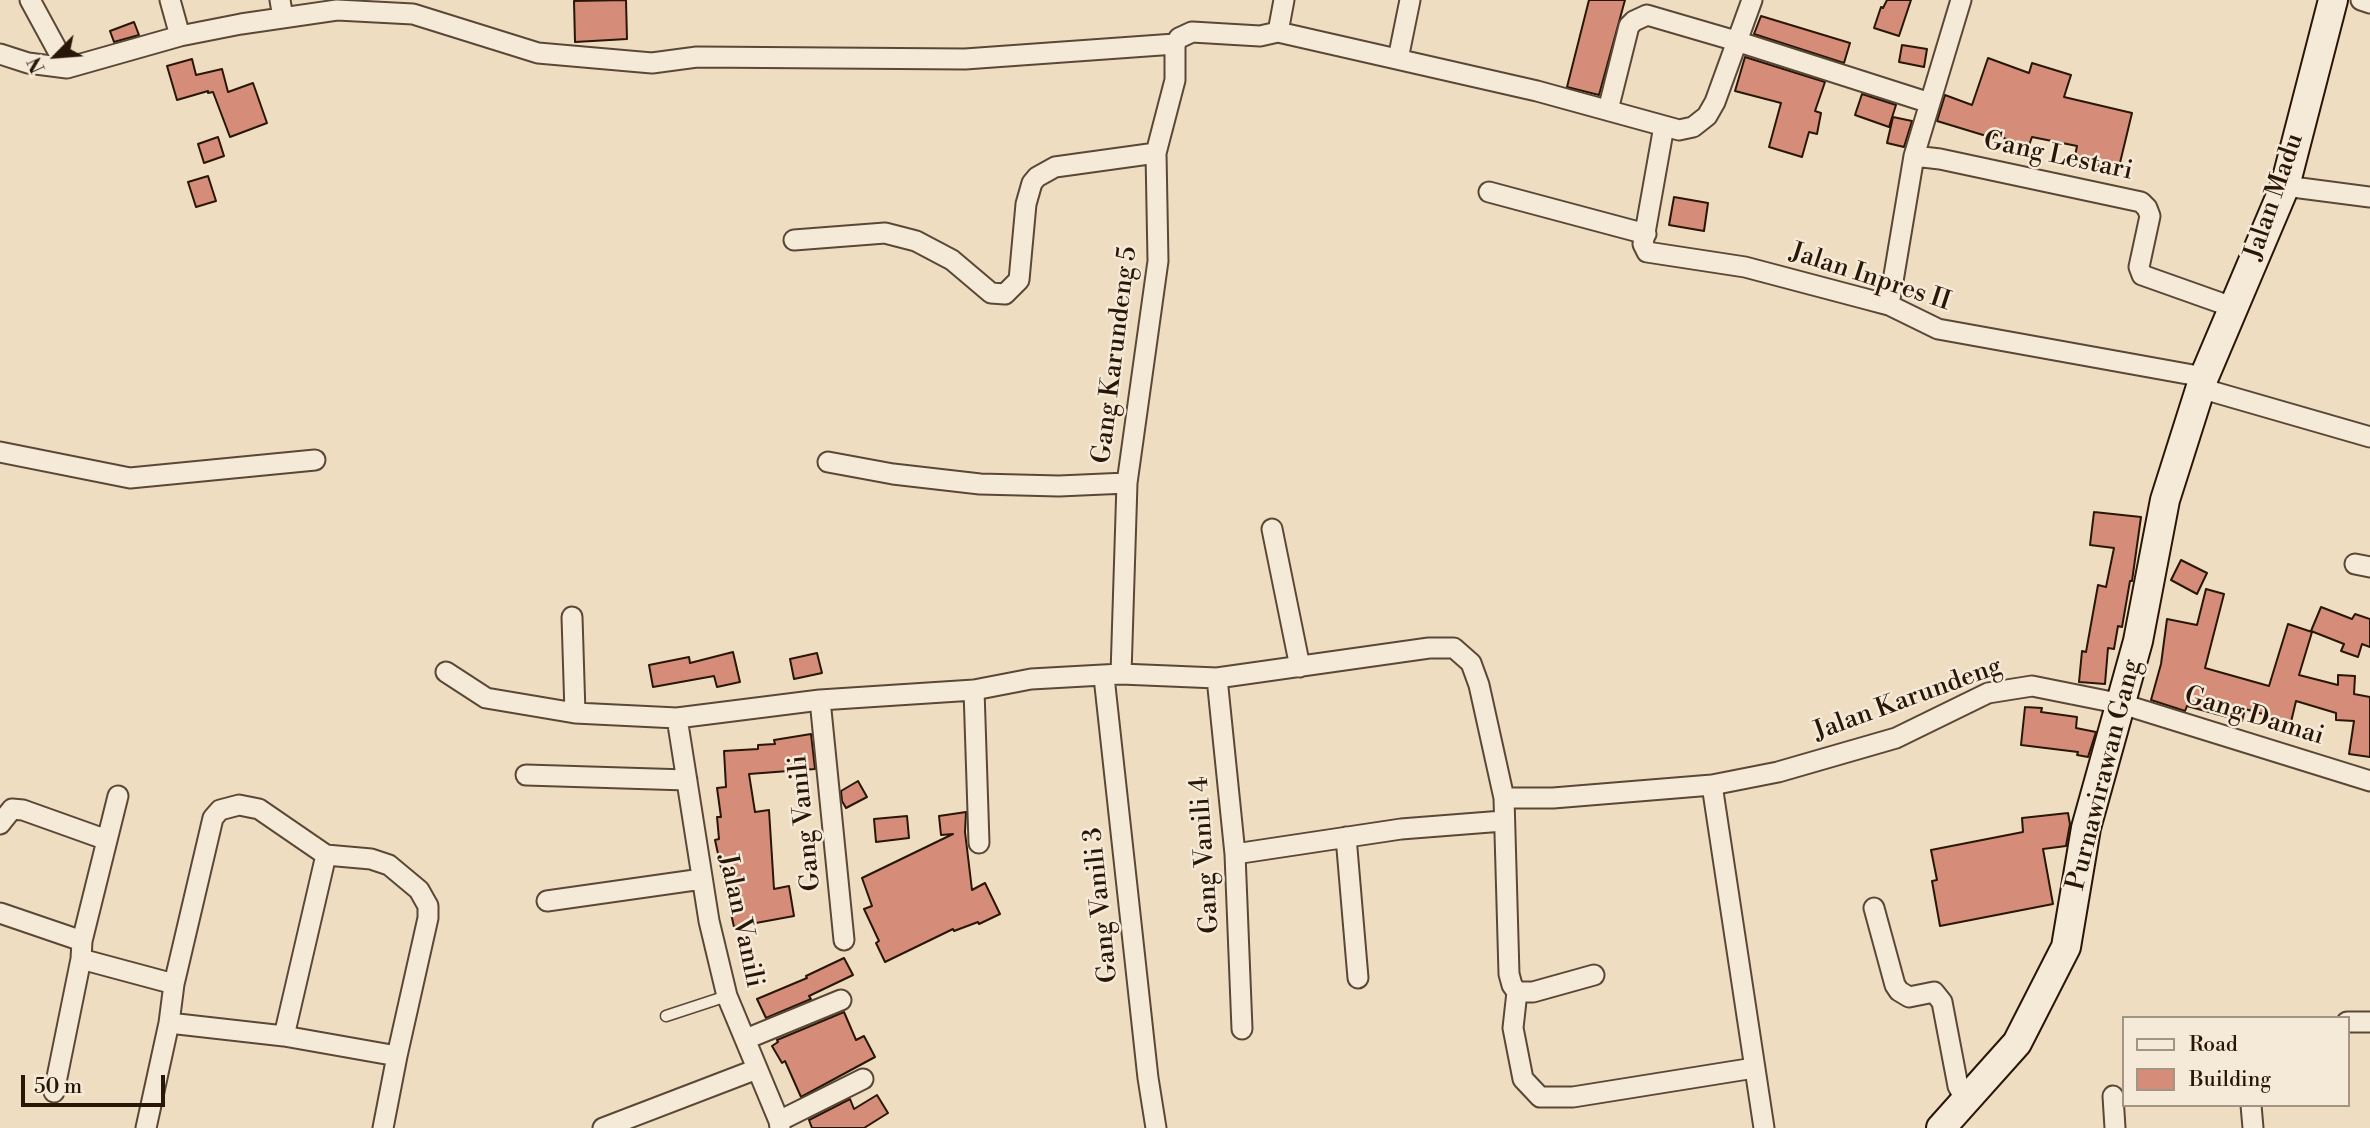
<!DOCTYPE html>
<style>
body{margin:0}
#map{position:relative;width:2370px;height:1128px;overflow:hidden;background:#efddc2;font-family:"Libre Bodoni",serif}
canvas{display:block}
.legend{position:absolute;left:2122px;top:1016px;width:228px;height:91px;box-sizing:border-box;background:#f5e9d7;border:2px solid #a39584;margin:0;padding:9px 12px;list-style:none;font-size:21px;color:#281607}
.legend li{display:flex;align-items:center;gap:14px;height:35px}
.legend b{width:35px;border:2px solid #a39584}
.north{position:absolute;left:21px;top:21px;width:70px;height:70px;-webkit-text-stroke:5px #f5e9d7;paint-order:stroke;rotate:245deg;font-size:19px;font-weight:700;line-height:28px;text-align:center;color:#281607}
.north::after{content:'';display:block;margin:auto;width:24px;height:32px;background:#281607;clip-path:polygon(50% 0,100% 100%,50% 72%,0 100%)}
.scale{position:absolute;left:21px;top:1075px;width:144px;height:32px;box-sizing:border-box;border:4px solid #281607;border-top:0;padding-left:9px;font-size:21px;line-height:24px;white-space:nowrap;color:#281607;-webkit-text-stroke:5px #f5e9d7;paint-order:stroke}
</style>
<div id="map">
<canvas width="2370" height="1128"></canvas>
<ul class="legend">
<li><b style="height:9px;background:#f5e9d7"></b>Road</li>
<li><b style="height:19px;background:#d58c79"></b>Building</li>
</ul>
<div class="north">N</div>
<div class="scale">50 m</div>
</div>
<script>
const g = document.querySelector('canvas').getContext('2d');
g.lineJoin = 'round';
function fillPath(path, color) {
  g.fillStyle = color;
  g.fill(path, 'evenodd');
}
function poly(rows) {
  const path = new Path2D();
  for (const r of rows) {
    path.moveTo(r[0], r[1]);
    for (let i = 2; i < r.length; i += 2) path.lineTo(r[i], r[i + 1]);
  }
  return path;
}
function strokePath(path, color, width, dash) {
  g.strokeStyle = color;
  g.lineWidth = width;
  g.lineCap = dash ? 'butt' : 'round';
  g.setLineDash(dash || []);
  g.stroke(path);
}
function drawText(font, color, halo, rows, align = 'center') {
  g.font = font + ' "Libre Bodoni",serif';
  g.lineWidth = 5;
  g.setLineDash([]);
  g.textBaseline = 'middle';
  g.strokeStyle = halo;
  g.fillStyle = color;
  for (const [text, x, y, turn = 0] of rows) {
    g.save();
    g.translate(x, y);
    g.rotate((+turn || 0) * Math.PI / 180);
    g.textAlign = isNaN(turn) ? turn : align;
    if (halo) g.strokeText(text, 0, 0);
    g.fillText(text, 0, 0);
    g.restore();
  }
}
const building = poly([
 [626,0,627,39,575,42,574,1,626,0],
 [1589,0,1625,0,1599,95,1567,87,1589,0],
 [1887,0,1911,0,1899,36,1874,28,1881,7,1883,8,1887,0],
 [1761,16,1850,43,1844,63,1754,34,1761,16],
 [134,22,139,35,114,42,110,31,134,22],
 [1902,45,1927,49,1924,67,1899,62,1902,45],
 [1745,57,1825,82,1815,111,1821,113,1817,134,1809,132,1802,157,1769,147,1781,103,1735,91,1745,57],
 [1988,58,2029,73,2032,63,2071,75,2064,97,2132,113,2118,171,2074,161,2077,146,2032,137,2028,148,1994,134,1993,138,1937,121,1945,95,1972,105,1988,58],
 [192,59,196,75,222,69,228,92,253,83,267,123,230,137,213,92,208,93,208,91,177,100,167,66,192,59],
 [1862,94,1896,105,1889,127,1855,115,1862,94],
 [1893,117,1912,121,1904,147,1887,143,1893,117],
 [218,137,224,156,204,163,198,144,218,137],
 [208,176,216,201,196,207,188,182,208,176],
 [1674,197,1708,203,1704,231,1669,225,1674,197],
 [2094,512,2141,517,2132,581,2130,581,2122,627,2118,626,2114,649,2108,648,2105,684,2079,682,2082,651,2086,652,2098,585,2106,587,2114,548,2090,545,2094,512],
 [2181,560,2207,573,2197,594,2171,580,2181,560],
 [2206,589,2224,594,2205,668,2269,686,2288,624,2312,632,2299,675,2338,685,2338,675,2355,676,2354,694,2370,697,2370,757,2349,754,2354,721,2336,720,2336,713,2296,701,2291,722,2245,709,2242,721,2187,706,2185,711,2151,700,2161,664,2167,619,2197,625,2206,589],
 [2321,607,2352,619,2355,614,2370,619,2370,647,2362,644,2358,657,2341,651,2344,644,2311,631,2321,607],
 [733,652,740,682,717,687,714,676,653,687,649,665,689,657,690,663,733,652],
 [817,653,822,673,794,679,790,659,817,653],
 [2025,707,2042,708,2041,712,2077,717,2076,728,2096,732,2088,757,2077,755,2078,752,2021,745,2025,707],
 [811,734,815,769,749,774,755,812,769,810,774,889,789,886,794,916,734,927,715,840,719,839,717,817,721,817,717,788,726,787,724,751,758,749,758,745,775,744,774,740,811,734],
 [858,781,867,797,846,808,842,801,841,791,858,781],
 [966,812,965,832,972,890,985,883,1000,914,979,924,978,922,954,931,953,929,885,962,876,943,879,941,864,909,872,906,862,878,953,834,941,835,939,816,966,812],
 [2068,813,2070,824,2066,846,2043,849,2053,904,1940,926,1932,881,1937,880,1931,850,2023,832,2022,818,2068,813],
 [907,816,909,838,876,842,874,819,907,816],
 [844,958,853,975,809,996,811,999,766,1018,757,999,807,978,806,976,844,958],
 [844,1012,856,1040,864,1036,875,1057,801,1097,785,1061,782,1063,772,1046,778,1042,777,1040,844,1012],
 [877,1095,888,1113,864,1128,812,1128,809,1120,850,1099,854,1109,877,1095]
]);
fillPath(building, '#d58c79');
strokePath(building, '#281607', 2);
const lane = poly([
 [666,1016,727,996]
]);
const street = poly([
 [30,0,67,68],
 [170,0,180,36],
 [280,0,283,18],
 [2361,0,2370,3],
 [1278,32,1284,0],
 [0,54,28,63,67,68,180,36,241,24,337,10,413,14,538,53,652,63,697,57,965,59,1175,44,1179,38,1192,32,1260,36,1278,32,1537,91,1679,130,1693,127,1707,116,1715,102,1752,0],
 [1398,59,1410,0],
 [1608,110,1629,26,1634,21,1647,15,1736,41,1930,103],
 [1664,126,1643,244,1647,252,1745,267,1866,299,1889,305,1938,329,2204,377],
 [1914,156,1940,159,2141,202,2147,208,2150,216,2139,267,2142,275,2235,308],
 [2285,186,2370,197],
 [1489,192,1646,234],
 [794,240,885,233,916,241,952,260,991,293,1005,294,1019,280,1026,204,1032,183,1037,177,1055,167,1156,153],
 [1889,305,1914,156,1961,0],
 [2200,388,2370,437],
 [0,452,130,478,315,460],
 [828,462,893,474,980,484,1059,486,1127,483],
 [1272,529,1300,667],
 [2355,564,2370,567],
 [572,617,575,713],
 [446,672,486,698,575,713,677,718,820,700,974,690,1031,679,1121,674,1217,678,1429,648,1454,648,1471,663,1479,685,1504,798,1509,974,1512,985,1517,992,1533,992,1594,975],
 [1121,674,1127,483,1158,261,1156,153,1175,80,1175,44],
 [1104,677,1148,1078,1156,1128],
 [1217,678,1235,854,1242,1029],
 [974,690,979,843],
 [820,700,844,940],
 [677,718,709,921,727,996,779,1121,780,1128],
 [526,775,687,780],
 [1712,785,1764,1128],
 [118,796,82,941,81,959,174,984],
 [1504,798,1553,798,1712,785,1778,772,1896,738,1988,693,2032,686,2122,704,2370,781],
 [0,824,12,809,23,810,107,840],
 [1346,837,1358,978],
 [1235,854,1401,829,1503,821],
 [547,901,702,879],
 [1874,908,1895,985,1899,991,1909,997,1934,992,1942,1002,1958,1086,1966,1101],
 [0,913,82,941],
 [1517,992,1513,1028,1523,1079,1540,1097,1573,1097,1754,1068],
 [2347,1022,2370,1022],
 [169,1023,284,1036,397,1056],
 [284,1036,326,855],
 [746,1039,841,1000],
 [54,1092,81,959],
 [2113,1096,2115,1128],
 [2251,1105,2253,1128],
 [779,1121,863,1079],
 [146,1128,169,1023,174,984,213,818,220,810,239,805,259,809,326,855,371,859,389,865,419,890,428,906,428,918,397,1056,383,1128],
 [603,1128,757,1069]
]);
const secondary = poly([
 [1941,1128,2017,1043,2066,947,2086,828,2138,641,2165,500,2204,377,2285,186,2333,0]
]);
strokePath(lane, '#5a4836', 13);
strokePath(street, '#5a4836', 23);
strokePath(secondary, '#281607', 32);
strokePath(lane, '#f5e9d7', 10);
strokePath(street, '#f5e9d7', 19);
strokePath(secondary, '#f5e9d7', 28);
drawText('26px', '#281607', '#f5e9d7', [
 ["Gang Lestari",2058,157,12],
 ["Jalan Madu",2275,197,-71],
 ["Jalan Inpres II",1870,278,18],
 ["Gang Karundeng 5",1116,355,-83],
 ["Jalan Karundeng",1908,700,-20],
 ["Gang Damai",2254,717,17],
 ["Purnawirawan Gang",2105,775,-76],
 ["Gang Vanili",806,823,-96],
 ["Gang Vanili 4",1206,855,-94],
 ["Gang Vanili 3",1102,905,-96],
 ["Jalan Vanili",740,921,78]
]);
</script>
